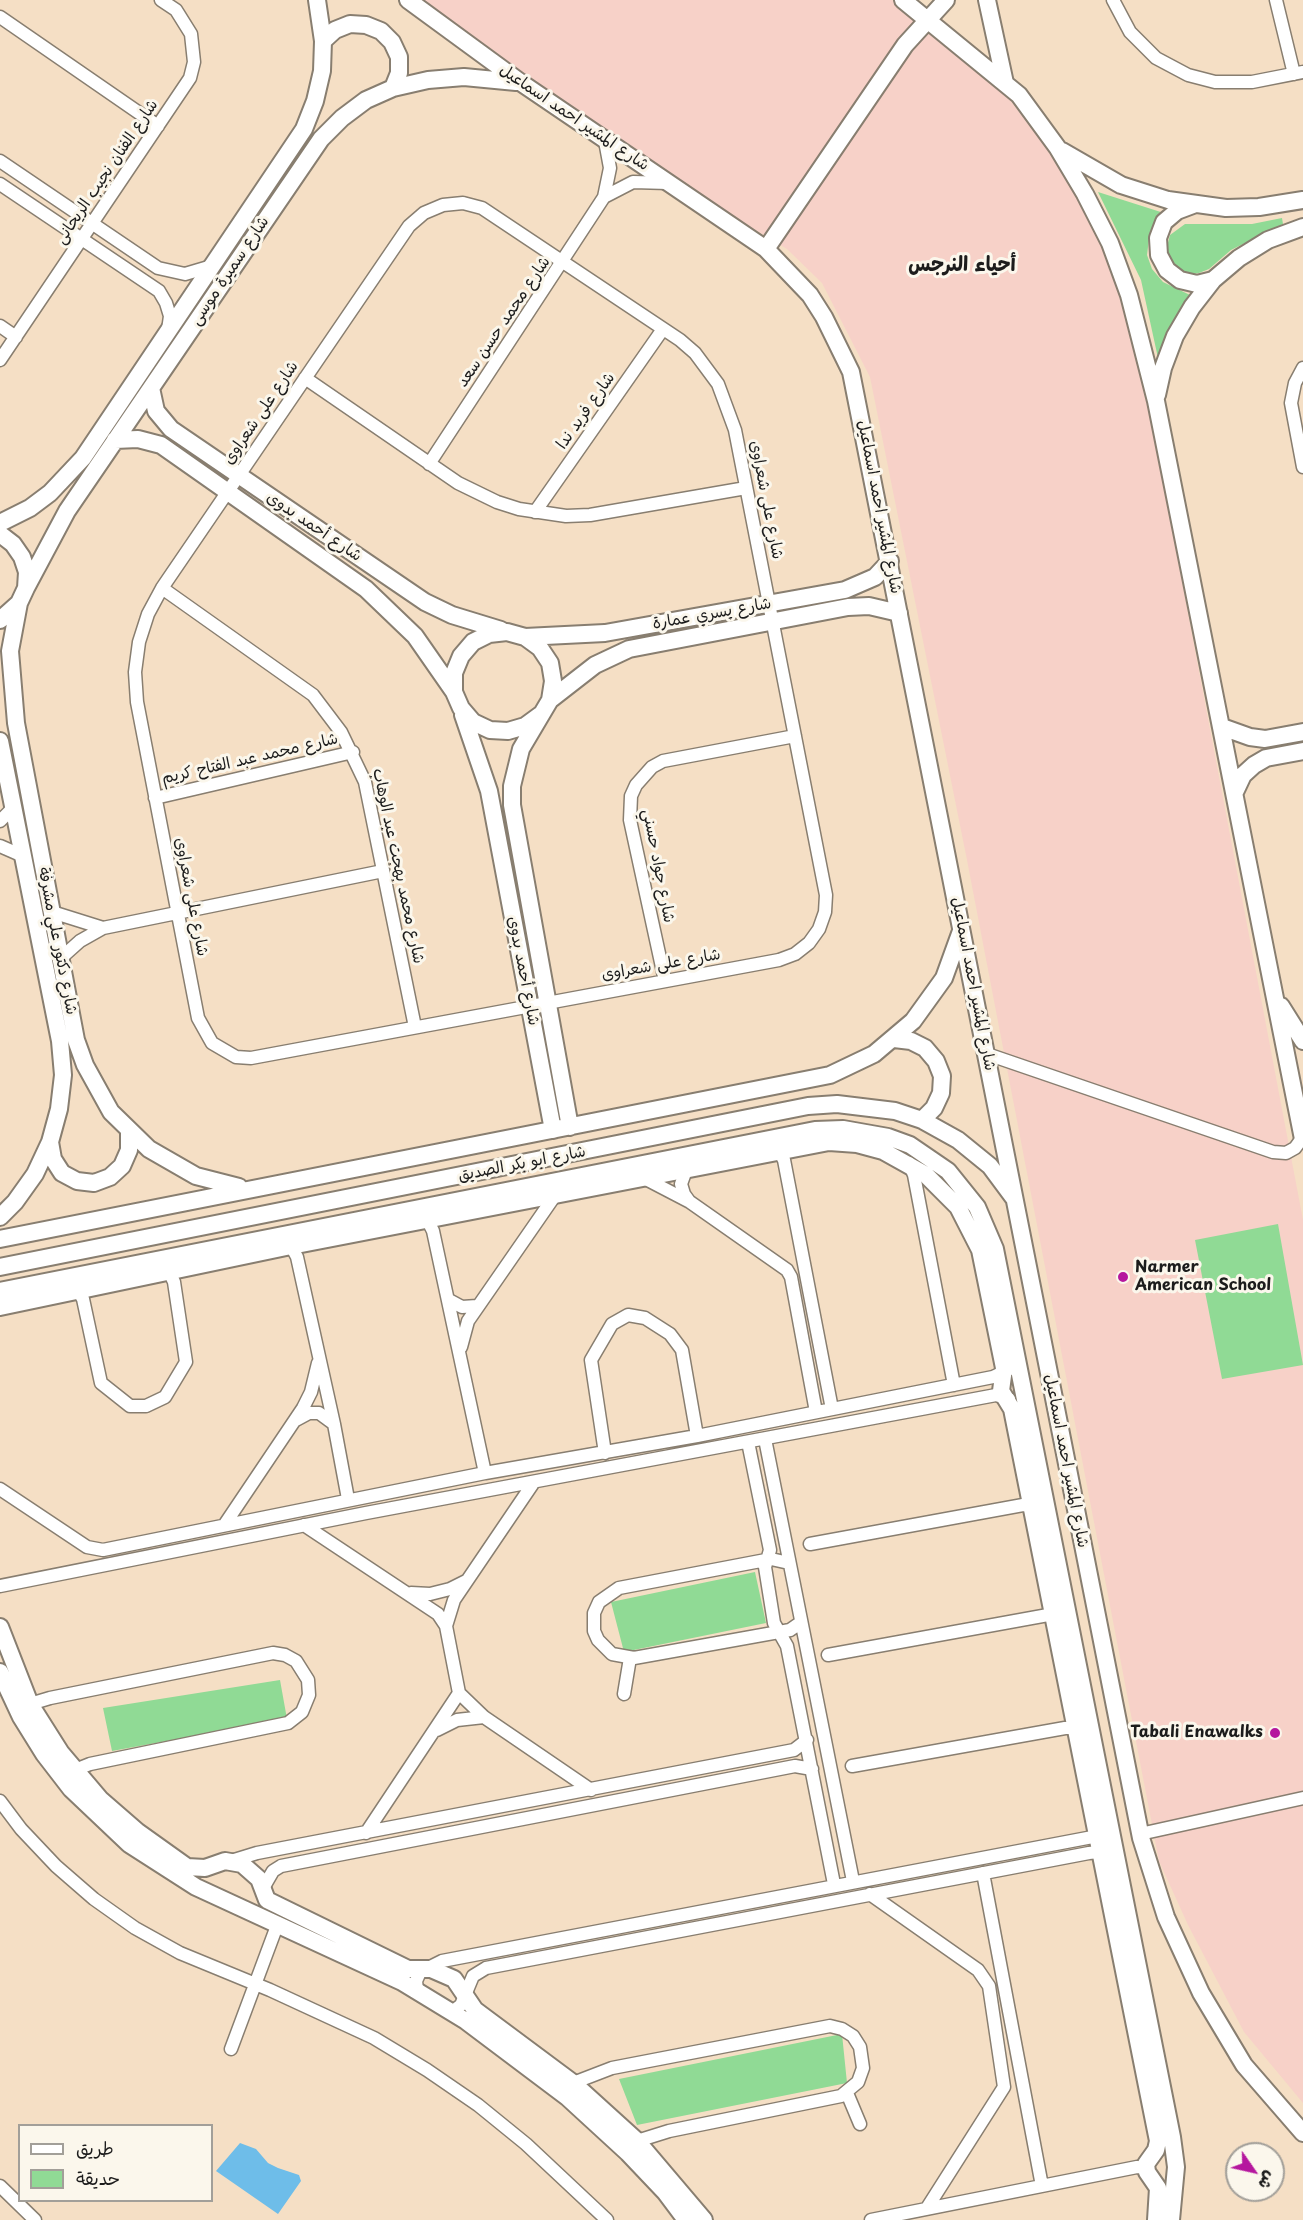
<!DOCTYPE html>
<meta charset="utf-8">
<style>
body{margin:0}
#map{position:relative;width:1303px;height:2220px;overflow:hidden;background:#f5dfc5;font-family:"Playpen Sans","Playpen Sans Arabic",sans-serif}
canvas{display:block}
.legend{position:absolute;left:18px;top:2124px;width:195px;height:78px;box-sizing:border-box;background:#fbf7ec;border:2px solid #a29f99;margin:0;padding:8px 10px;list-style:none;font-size:18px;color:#1c1c1c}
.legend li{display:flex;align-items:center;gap:12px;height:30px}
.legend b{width:30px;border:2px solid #a29f99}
.north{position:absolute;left:1225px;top:2142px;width:60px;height:60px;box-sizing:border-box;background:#fbf7ec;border:2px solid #a29f99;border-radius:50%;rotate:124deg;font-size:16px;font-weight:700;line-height:24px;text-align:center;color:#1c1c1c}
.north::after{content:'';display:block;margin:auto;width:21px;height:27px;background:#b5179e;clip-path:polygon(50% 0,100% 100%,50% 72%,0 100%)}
</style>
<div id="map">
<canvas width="1303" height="2220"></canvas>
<ul class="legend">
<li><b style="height:8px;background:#fff"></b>طريق</li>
<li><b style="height:16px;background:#90da95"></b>حديقة</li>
</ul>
<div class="north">ش</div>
</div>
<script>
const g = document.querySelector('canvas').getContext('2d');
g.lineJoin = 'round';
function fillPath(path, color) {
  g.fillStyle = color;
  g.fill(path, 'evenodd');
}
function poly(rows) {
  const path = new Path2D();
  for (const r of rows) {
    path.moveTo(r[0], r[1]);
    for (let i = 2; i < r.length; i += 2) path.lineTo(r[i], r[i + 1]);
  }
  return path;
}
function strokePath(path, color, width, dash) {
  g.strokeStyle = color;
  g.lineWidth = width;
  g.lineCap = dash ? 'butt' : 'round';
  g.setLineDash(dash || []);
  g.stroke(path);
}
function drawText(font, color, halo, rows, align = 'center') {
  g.font = font + ' "Playpen Sans","Playpen Sans Arabic",sans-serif';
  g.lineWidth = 6;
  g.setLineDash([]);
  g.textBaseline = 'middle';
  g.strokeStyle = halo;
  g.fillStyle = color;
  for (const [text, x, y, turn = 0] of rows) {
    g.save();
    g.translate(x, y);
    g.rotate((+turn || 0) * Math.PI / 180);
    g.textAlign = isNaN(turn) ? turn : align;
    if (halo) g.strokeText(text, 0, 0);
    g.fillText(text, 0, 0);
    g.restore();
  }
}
fillPath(poly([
 [421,0,892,0,993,78,1037,135,1080,198,1112,264,1141,348,1155,439,1303,1220,1303,2103,1244,2032,1188,1925,1159,1861,967,860,870,377,822,283,787,249,686,188]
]), '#f7d1c8');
fillPath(poly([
 [1098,192,1167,214,1155,225,1149,239,1147,255,1152,269,1163,282,1190,295,1158,358,1141,280],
 [1282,218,1283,224,1231,250,1209,269,1199,273,1188,275,1169,264,1165,254,1170,235,1185,224,1252,224],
 [1278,1224,1303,1365,1222,1379,1195,1240],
 [755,1572,766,1623,624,1652,611,1602],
 [280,1680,287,1719,112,1751,103,1708],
 [842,2034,847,2083,637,2125,619,2079]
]), '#90da95');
fillPath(poly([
 [240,2143,256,2149,268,2163,278,2168,299,2175,301,2181,278,2214,216,2171]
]), '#6ebde9');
const street = poly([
 [1113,0,1130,32,1156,58,1188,75,1215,82,1252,82,1303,72],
 [1276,0,1294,74],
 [0,17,158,126],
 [0,161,158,268,185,274,212,266],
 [0,184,159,291,166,303,170,316,168,330],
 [604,197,633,182,668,183],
 [463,203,482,208,680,340,695,353,718,384,735,430,826,895,825,912,819,929,809,943,795,954,779,960,251,1058,236,1057,212,1043,198,1018,137,702,135,672,139,642,148,614,162,588,409,226,424,213,443,205,463,203],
 [0,326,16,337],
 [0,360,190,78,194,62,191,34,176,10,161,0],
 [1303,368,1295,383,1291,403,1303,467],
 [305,378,458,483,497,502,519,509,566,516,590,515,746,488],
 [429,464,604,197,610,168,605,141],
 [535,512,663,329],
 [162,588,313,695,341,732,365,782,415,1027],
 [155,798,353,752],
 [0,821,13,808],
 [0,846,23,856],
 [52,912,103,928],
 [61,958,80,941,103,928,383,871],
 [665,981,630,820,631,796,636,785,652,767,663,761,795,736],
 [987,1054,1273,1152,1286,1153,1295,1148,1303,1137],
 [779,1151,784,1160,832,1409],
 [909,1163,914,1175,954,1385],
 [642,1177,690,1202,787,1270,791,1277,816,1412],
 [689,1201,684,1194,681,1184,685,1173,691,1168],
 [427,1219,433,1231,485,1473],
 [291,1246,297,1257,334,1424,348,1499],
 [78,1290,83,1299,101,1383,130,1406,146,1406,165,1397,186,1362,174,1282,169,1271],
 [449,1300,462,1307,477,1306],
 [461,1347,468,1321,556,1194],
 [296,1420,309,1413,319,1413,334,1424],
 [765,1439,853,1881],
 [748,1442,770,1550,765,1567,774,1623,787,1646,834,1884],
 [605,1453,591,1360,612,1324,628,1315,645,1318,670,1334,682,1350,697,1436],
 [0,1489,87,1547,103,1550,485,1473,697,1436,993,1377,1008,1370],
 [225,1524,303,1408,311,1392,318,1363],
 [304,1525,438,1614,446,1626,459,1693,484,1717,591,1790],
 [810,1544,1023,1505,1032,1506],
 [789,1563,771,1559,619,1588,599,1602,594,1613,594,1631,598,1640,612,1654,634,1658,790,1630,800,1623],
 [0,1586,366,1513,996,1395,1009,1399],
 [411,1593,430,1594,450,1589,466,1581],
 [446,1626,454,1600,534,1482],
 [828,1655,1048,1615,1055,1616],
 [624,1694,630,1658],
 [30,1704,50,1698,273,1653,285,1655,296,1661,308,1680,309,1695,302,1712,288,1723,90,1764,75,1770],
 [437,1730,457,1720,484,1717],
 [852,1766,1065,1728,1076,1728],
 [0,1801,21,1829,56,1866,94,1899,135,1928,180,1953,270,1990,374,2038,427,2070,478,2105,526,2144,607,2220],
 [366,1833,459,1693],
 [1140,1834,1303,1798],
 [231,1861,257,1853,794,1750,807,1740],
 [983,1873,1042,2186],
 [262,1890,273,1871,281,1866,795,1766,812,1769],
 [870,1894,978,1970,989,1986,1004,2087,927,2208],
 [417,1990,416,1981,420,1972,442,1961,1103,1835],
 [452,2012,461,2005,473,1976,486,1968,1089,1853,1108,1851],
 [231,2049,278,1923],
 [573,2083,612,2068,830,2026,842,2029,853,2036,860,2047,863,2068,858,2082,841,2096,669,2131,637,2141],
 [847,2093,860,2124],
 [0,2186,35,2220],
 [871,2220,1137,2167,1146,2168]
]);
const secondary = poly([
 [408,0,520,82,766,249,810,295,824,317,851,372,1141,1838,1166,1917,1201,1993,1244,2065,1303,2133],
 [903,0,1019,95,1057,147,1085,194,1110,243,1129,295,1156,401,1303,1139],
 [987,0,1005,83],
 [323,41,335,30,350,24,366,25,381,31,392,42,399,57,399,73,393,88],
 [1062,151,1121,185,1168,200,1226,208,1259,207,1303,200],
 [1193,205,1177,211,1164,222,1158,238,1159,255,1167,270,1180,280,1197,284,1213,280],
 [766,249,905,45,946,0],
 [151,388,156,411,171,429,425,602,452,615,501,630],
 [1157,395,1163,368,1175,336,1192,307,1213,280,1239,258,1268,240,1303,227],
 [115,440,138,439,161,445,366,589,415,636,454,692],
 [0,523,30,508,50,493,83,458,304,129,315,101,322,71,323,41,317,0],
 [0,534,13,544,22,557,27,572,26,588,19,603,0,620],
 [26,588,67,511,321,139,342,118,366,100,393,88,428,80,464,77,516,82],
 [19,603,10,651,16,723,76,1040,85,1065,111,1112,149,1149,196,1176,239,1187],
 [525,637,605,633,845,590,875,577,890,561],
 [550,700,595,665,629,649,848,607,869,606,899,613],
 [463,715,489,791,553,1130],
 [540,715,525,726,508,731,490,730,473,722,461,708,454,692,454,673,461,656,473,642,489,634,507,632,525,637,540,648,550,663,553,681,550,700,521,749,512,786,512,805,570,1127],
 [1222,727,1250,737,1265,739,1303,732],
 [0,741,60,1041,63,1075,59,1109,50,1142,35,1174,15,1202,0,1217],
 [1235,792,1243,775,1254,765,1266,758,1303,751],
 [1281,1006,1303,1041],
 [894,1039,911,1041,925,1048,936,1061,942,1076,941,1093,934,1108,922,1120],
 [50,1142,53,1159,62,1173,77,1181,94,1183,110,1177,122,1166,129,1150,129,1132],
 [0,1239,830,1075,874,1054,913,1021,944,978,961,931],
 [0,1267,808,1106,837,1104,895,1111,922,1120,958,1140,990,1166,1013,1197],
 [0,1291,815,1130,843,1129,888,1137,910,1145,948,1171,977,1207,995,1249,1172,2137,1176,2167,1171,2220],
 [0,1307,291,1246,829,1142,857,1144,883,1151,926,1175,958,1207,980,1250,1004,1368,1001,1391,1012,1409,1158,2141,1156,2150,1146,2164,1147,2172,1158,2188,1156,2220],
 [0,1627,30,1704,61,1753,100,1799,138,1832,187,1867,205,1868,225,1861,242,1864,259,1879,267,1900,408,1969,431,1969,454,1979,475,2010,573,2083,637,2141,704,2220],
 [0,1672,21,1717,44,1754,71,1789,129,1844,196,1887,402,1982,466,2021,567,2097,628,2153,665,2192,686,2220]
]);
strokePath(street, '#887e70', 15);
strokePath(secondary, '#887e70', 20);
strokePath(street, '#fff', 12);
strokePath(secondary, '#fff', 16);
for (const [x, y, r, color] of [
 [1123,1277,6,"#b5179e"],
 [1275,1733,6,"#b5179e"]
]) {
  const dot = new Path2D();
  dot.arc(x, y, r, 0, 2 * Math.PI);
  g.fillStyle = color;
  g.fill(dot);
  strokePath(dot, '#fbf7ec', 2);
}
drawText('16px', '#1c1c1c', '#fbf7ec', [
 ["شارع المشير احمد اسماعيل",574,118,34],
 ["شارع الفنان نجيب الريحانى",107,172,-56],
 ["شارع سميرة موسى",230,271,-56],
 ["شارع محمد حسن سعد",504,322,-56],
 ["شارع فريد ندا",586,411,-55],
 ["شارع على شعراوى",261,413,-56],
 ["شارع على شعراوى",766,500,79],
 ["شارع المشير احمد اسماعيل",879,507,79],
 ["شارع أحمد بدوى",314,527,34],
 ["شارع يسري عمارة",712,614,-10],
 ["شارع محمد عبد الفتاح كريم",250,759,-13],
 ["شارع محمد بهجت عبد الوهاب",398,866,78],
 ["شارع جواد حسني",658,866,79],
 ["شارع على شعراوى",191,897,79],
 ["شارع دكتور علي مشرفة",57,941,79],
 ["شارع على شعراوى",661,965,-10],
 ["شارع أحمد بدوى",523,971,79],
 ["شارع المشير احمد اسماعيل",973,984,79],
 ["شارع ابو بكر الصديق",522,1164,-11],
 ["شارع المشير احمد اسماعيل",1066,1461,79]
]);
drawText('bold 16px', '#1c1c1c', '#fbf7ec', [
 ["Narmer",1135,1268],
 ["American School",1135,1286],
 ["Tabali Enawalks",1263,1733,"right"]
], 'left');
drawText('bold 20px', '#1c1c1c', '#fbf7ec', [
 ["أحياء النرجس",962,265]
]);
</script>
